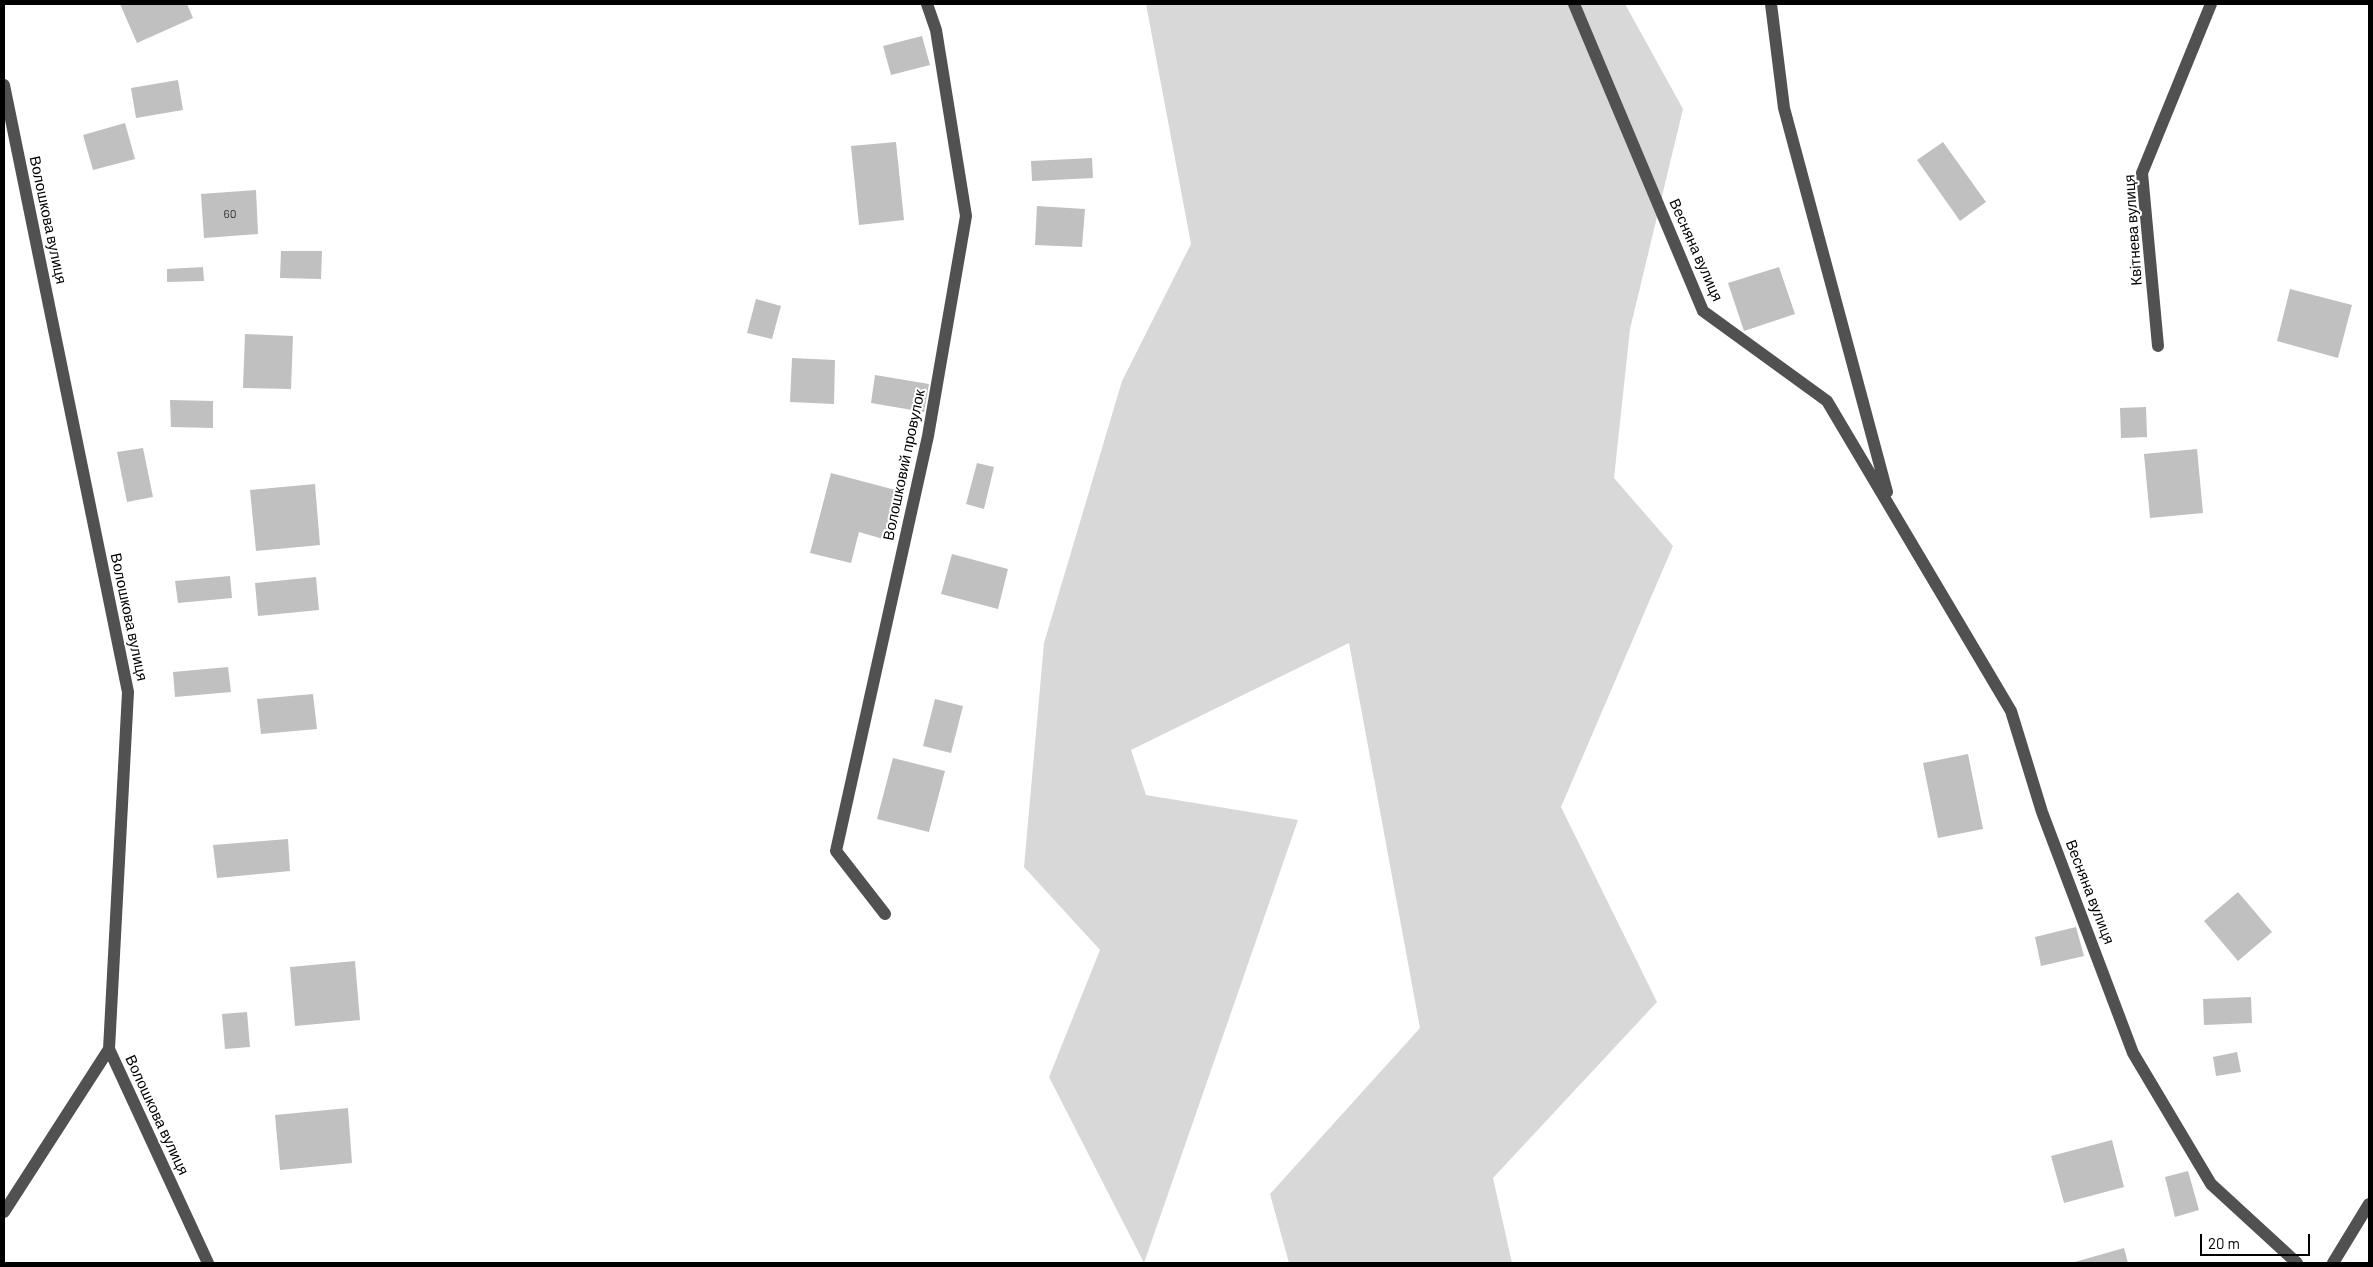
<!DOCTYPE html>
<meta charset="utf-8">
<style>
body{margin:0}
#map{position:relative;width:2373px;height:1267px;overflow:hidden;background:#fff;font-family:Barlow,sans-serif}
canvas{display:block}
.frame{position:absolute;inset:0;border:5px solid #000;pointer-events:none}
.scale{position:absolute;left:2200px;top:1234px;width:110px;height:22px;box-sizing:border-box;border:2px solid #000;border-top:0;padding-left:6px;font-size:15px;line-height:18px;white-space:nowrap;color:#000;-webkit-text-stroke:4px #fff;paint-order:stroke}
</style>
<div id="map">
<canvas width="2373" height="1267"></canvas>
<div class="frame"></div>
<div class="scale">20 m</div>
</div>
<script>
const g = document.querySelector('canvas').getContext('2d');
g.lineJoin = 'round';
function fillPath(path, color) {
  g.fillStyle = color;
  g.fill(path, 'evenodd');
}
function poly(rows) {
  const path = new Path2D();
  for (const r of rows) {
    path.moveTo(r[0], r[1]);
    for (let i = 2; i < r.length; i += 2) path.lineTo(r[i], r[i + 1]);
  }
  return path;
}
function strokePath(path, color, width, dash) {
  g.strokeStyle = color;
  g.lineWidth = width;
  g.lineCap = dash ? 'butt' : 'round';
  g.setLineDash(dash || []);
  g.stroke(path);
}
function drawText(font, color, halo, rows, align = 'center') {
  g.font = font + ' Barlow,sans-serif';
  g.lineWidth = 4;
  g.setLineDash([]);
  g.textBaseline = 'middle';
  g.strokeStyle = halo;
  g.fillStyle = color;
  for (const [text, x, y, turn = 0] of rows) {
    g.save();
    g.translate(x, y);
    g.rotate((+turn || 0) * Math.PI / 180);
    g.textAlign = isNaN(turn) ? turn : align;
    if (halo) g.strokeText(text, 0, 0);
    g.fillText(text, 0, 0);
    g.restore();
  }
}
fillPath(poly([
 [1146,4,1625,4,1683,109,1630,329,1614,478,1673,546,1561,807,1657,1002,1493,1178,1512,1263,1289,1263,1270,1194,1420,1028,1349,643,1131,750,1146,795,1298,820,1144,1263,1049,1077,1100,950,1024,867,1044,643,1122,381,1191,244]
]), '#d8d8d8');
fillPath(poly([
 [120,4,187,4,193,18,137,43],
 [922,36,930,65,891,75,883,46],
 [178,80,183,110,136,118,131,88],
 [125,123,135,159,93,170,83,135],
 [896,142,904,220,859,225,851,146],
 [1943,142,1986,202,1960,221,1917,160],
 [1092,158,1093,178,1032,181,1031,161],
 [256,190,258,234,204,238,201,194],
 [1037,206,1085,209,1082,247,1035,245],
 [281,251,322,251,321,279,280,278],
 [203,267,204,281,167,282,167,269],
 [1779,267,1795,314,1744,331,1728,283],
 [2290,289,2352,305,2338,358,2277,341],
 [756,299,781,306,772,339,747,333],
 [245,334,293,336,291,389,243,388],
 [792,358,835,360,834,404,790,402],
 [875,375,929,384,924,412,871,403],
 [170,400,213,401,213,428,171,427],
 [2146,407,2147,437,2121,438,2120,408],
 [143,448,153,497,127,502,117,452],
 [2197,449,2203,513,2150,518,2144,454],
 [977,463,994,467,984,509,966,504],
 [831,473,903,492,890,541,859,532,851,563,810,553],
 [315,484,320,545,256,551,250,490],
 [952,554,1008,569,998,609,941,594],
 [230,576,232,598,178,603,175,581],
 [316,577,319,610,258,616,255,583],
 [228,667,231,692,175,697,173,672],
 [313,694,317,729,261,734,257,699],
 [935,699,963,706,951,753,923,746],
 [1968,754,1983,829,1938,838,1923,763],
 [893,758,945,771,929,832,877,819],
 [288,839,290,871,217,878,213,845],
 [2238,892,2272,932,2238,961,2204,921],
 [2076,927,2084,956,2041,966,2035,937],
 [355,961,360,1020,295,1026,290,967],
 [2251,997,2252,1023,2204,1025,2203,999],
 [247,1012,250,1047,225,1049,222,1014],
 [2237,1052,2241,1072,2216,1076,2213,1057],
 [348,1108,352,1163,280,1170,275,1115],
 [2112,1140,2124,1187,2064,1203,2051,1156],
 [2188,1171,2199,1210,2175,1217,2165,1177],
 [2124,1248,2128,1263,2071,1263]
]), '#c0c0c0');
strokePath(poly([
 [1574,4,1703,311,1827,401,2011,711,2042,812,2133,1053,2211,1184,2297,1263],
 [1771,4,1784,108,1887,492],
 [4,85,128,692,109,1049,208,1263],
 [2158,346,2142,173,2211,4],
 [885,914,836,851,928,436,966,216,936,30,927,4],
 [4,1212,109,1049],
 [2333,1263,2369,1204]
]), '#515151', 12);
drawText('12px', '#303030', null, [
 ["60",230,214]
]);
drawText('15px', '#000', '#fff', [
 ["Волошкова вулиця",48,220,78],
 ["Квітнева вулиця",2133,230,-94],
 ["Весняна вулиця",1696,250,66],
 ["Волошковий провулок",904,465,-78],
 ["Волошкова вулиця",129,617,78],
 ["Весняна вулиця",2090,892,69],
 ["Волошкова вулиця",157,1115,65]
]);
</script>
